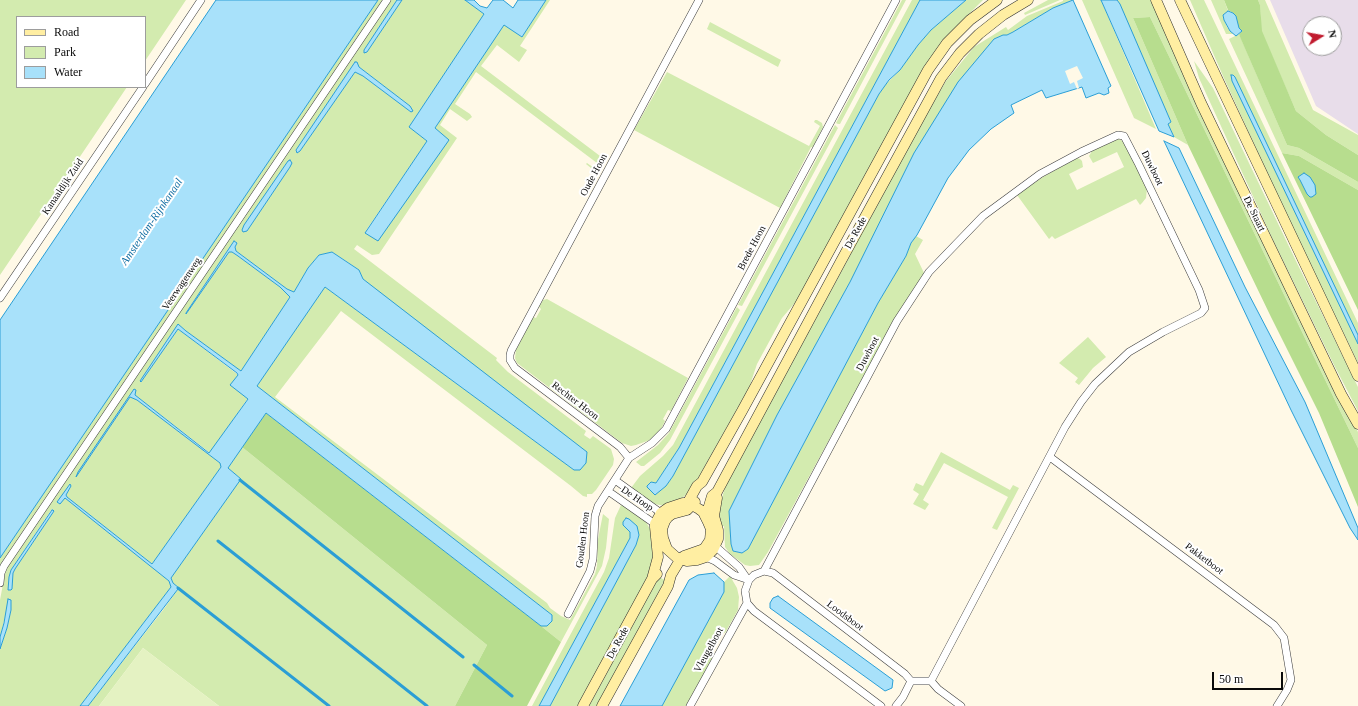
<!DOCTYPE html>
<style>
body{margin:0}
#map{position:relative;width:1358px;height:706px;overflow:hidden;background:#fff9e7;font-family:Georgia,serif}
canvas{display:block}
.legend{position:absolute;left:16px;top:16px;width:130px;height:72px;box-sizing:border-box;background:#fff;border:1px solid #9d9d9d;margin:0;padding:5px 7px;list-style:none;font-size:12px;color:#0a0a0a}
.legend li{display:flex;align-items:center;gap:8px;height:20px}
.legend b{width:20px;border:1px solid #9d9d9d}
.north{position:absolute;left:1302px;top:16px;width:40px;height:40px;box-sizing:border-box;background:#fff;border:1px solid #9d9d9d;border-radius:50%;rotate:79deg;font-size:11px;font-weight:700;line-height:16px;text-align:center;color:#0a0a0a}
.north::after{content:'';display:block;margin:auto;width:14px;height:18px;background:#c11b2f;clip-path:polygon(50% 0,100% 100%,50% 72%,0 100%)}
.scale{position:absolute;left:1212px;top:672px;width:71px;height:18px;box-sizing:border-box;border:2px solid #0a0a0a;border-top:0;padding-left:5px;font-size:12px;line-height:14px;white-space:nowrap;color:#0a0a0a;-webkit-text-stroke:3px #fff;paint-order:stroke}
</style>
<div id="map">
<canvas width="1358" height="706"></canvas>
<ul class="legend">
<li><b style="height:5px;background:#ffeea2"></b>Road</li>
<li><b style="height:11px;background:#d3ebaf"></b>Park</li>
<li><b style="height:11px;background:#a8e1fa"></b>Water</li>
</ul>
<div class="north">N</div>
<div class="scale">50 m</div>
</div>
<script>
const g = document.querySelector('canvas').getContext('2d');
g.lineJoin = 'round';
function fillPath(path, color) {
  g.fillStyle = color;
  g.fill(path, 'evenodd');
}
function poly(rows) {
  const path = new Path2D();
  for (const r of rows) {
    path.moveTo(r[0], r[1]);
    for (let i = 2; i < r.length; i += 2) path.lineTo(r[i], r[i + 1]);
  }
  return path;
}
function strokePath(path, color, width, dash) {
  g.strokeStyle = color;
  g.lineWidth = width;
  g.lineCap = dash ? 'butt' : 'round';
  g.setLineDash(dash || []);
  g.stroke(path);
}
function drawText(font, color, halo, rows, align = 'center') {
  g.font = font + ' Georgia,serif';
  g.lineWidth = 4;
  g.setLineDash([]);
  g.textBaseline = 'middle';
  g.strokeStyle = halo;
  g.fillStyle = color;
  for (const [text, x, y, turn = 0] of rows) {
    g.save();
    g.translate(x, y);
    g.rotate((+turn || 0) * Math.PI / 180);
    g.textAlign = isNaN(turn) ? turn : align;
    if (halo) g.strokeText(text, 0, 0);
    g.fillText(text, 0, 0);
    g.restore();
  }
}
fillPath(poly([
 [1270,0,1358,0,1358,134,1316,106],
 [1310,24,1334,24,1334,48,1310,48]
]), '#e8ddea');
fillPath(poly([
 [0,0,186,0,145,61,145,17,17,17,17,87,127,87,0,275],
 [378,0,383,0,0,567,0,558],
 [391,0,397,0,364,50,367,52,402,0,465,0,484,14,409,127,427,141,365,232,448,140,435,128,504,24,522,37,546,0,550,0,520,46,527,50,519,62,497,45,481,66,604,159,596,172,586,164,587,163,594,168,597,163,476,72,455,104,470,114,472,117,467,121,450,109,440,125,457,138,379,254,372,255,357,245,354,249,497,358,496,360,508,372,586,431,584,435,590,439,593,436,611,449,614,459,613,465,596,490,592,494,587,494,587,497,583,496,571,486,341,311,275,397,547,603,550,608,561,616,570,620,595,574,597,566,598,539,603,514,609,519,606,548,602,566,561,642,541,626,547,626,552,615,257,386,325,287,574,470,363,279,359,270,346,261,332,252,319,255,308,268,294,292,287,289,236,251,235,247,237,243,234,241,186,313,186,314,229,252,232,252,238,256,280,287,290,297,241,371,186,331,180,326,172,333,140,381,141,382,178,329,237,374,238,375,231,385,248,398,210,453,135,395,135,389,76,477,130,397,137,400,220,463,221,467,152,564,67,497,66,495,71,486,70,484,60,503,64,497,169,581,171,587,80,706,0,706,0,649,7,628,11,610,6,613,0,637,0,600,6,568],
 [355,62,359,67,410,106,411,112,363,76,355,72,300,151,296,152,296,150],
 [288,161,290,167,247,231,242,230],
 [52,509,54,511,15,569,13,573,12,589,9,577,11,570],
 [902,0,906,0,840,124,838,124,836,123],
 [912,0,920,0,679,448,656,483,651,482,666,486,673,476,879,94,886,84,900,70,918,45,931,30,966,0,983,0,944,39,923,69,799,298,782,318,757,364,749,388,692,489,680,500,664,505,659,505,652,503,631,488,640,476,663,456,673,445],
 [1048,0,1060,0,1025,15,1024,13],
 [1063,0,1073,0,1053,8,1013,32,1007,35,1003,35,850,282,777,415,729,511,731,544,733,551,742,553,748,549,878,303,906,256,911,243,916,236,923,240,915,254,924,273,897,315,768,552,759,565,750,566,745,565,730,554,725,547,724,526,721,526,719,513,723,494,726,485,926,115,946,81,974,47,1006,27,1008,30,1027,16,1063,1],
 [1082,0,1101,0,1156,129,1134,118],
 [1117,0,1154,0,1330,381,1358,432,1358,448,1150,17,1133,18,1188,145,1174,137,1168,124,1171,122],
 [1190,0,1204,0,1358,323,1358,363,1291,225,1223,76],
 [1211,0,1224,0,1228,11,1223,16,1227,27,1233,34,1226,34],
 [1258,0,1265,0,1313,110,1358,135,1358,155,1326,135,1296,111,1261,31,1260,5],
 [710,22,781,60,778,67,707,29],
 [1239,34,1287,145,1299,148,1358,182,1358,190,1299,156,1282,153,1229,39],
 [1194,61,1213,88,1296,261,1358,387,1358,411,1335,367,1273,240,1199,78],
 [667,72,809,146,820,126,814,122,815,120,817,120,822,123,823,127,813,147,811,147,780,208,634,130],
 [835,125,838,128,742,306,738,305],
 [1118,139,1123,141,1147,188,1146,198,1142,203,1140,205,1136,199,1055,239,1052,236,1049,239,1017,195,1043,177,1077,158,1080,159,1082,161,1083,167,1069,174,1077,190,1124,167,1117,152,1093,163,1089,156,1092,151],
 [547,299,688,378,671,411,668,410,663,419,665,421,661,429,650,440,636,445,631,446,622,443,517,363,515,358,516,350,533,317,536,318,541,309,539,307,543,300],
 [737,307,740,310,670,440,660,453,644,466,641,466,636,462,658,445,669,433],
 [1088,337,1106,357,1093,368,1079,385,1075,382,1078,378,1059,363],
 [242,447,487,645,455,706,219,706,143,648,99,706,88,706,163,610,179,588,173,583,171,578,241,479,228,468],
 [941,452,1010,490,1013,485,1019,488,997,530,992,528,1008,497,944,463,923,500,929,504,925,510,913,504,919,494,913,490,916,483,923,486],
 [621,505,627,507,645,520,651,531,654,553,652,565,647,579,578,706,550,706,636,545,639,535,627,528,630,532,630,538,539,706,532,706,604,572,609,558,615,518],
 [730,576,737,588,739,597,738,610,725,633,723,632,711,654,713,657,686,706,662,706,724,592,724,582],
 [659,577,665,580,597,706,589,706]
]), '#d3ebaf');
fillPath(poly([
 [1224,0,1258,0,1260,5,1262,31,1296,111,1326,135,1358,155,1358,182,1299,148,1287,145,1240,37,1239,34,1242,31,1239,28,1233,13,1228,10],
 [1150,17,1358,448,1358,507,1319,413,1271,317,1188,145,1133,18],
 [1282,153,1299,156,1358,190,1358,310],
 [266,413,541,626,561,642,527,706,455,706,487,645,242,447]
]), '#b7dd8e');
fillPath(poly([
 [143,648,219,706,99,706]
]), '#e4f2c2');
const water = poly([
 [216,0,378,0,0,558,0,320,216,0],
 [397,0,402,0,367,52,364,53,364,50,397,0],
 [465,0,474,0,480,6,487,8,493,0,503,0,513,8,518,0,546,0,522,37,504,25,435,128,449,140,378,241,365,233,427,141,409,127,484,14,465,0],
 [920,0,966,0,931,30,918,45,900,70,889,80,879,94,673,476,666,486,655,495,647,487,647,486,651,482,656,483,679,448,920,0],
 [1073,0,1111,86,1108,88,1109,93,1104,95,1099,93,1086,98,1082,87,1046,98,1042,90,1011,105,1014,113,991,129,969,150,948,178,917,235,911,243,906,256,878,303,748,549,742,553,733,551,731,544,729,511,777,415,850,282,914,153,958,82,994,39,1003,35,1007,35,1013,32,1053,8,1073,0],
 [1101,0,1117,0,1120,4,1171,122,1168,124,1174,137,1159,131,1101,0],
 [1228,11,1233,13,1236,16,1239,28,1242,31,1236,36,1230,31,1224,20,1223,15,1228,11],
 [355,62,357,62,359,67,410,106,413,111,411,112,363,76,355,72,300,151,297,153,296,150,355,62],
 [1231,75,1233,75,1235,77,1358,335,1358,344,1232,81,1231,75],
 [1164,141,1179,148,1245,287,1305,402,1358,528,1358,540,1350,528,1291,410,1164,141],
 [290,160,292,163,290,167,247,231,243,232,242,230,244,225,288,161,290,160],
 [1304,173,1310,177,1315,185,1316,194,1312,197,1310,197,1307,194,1300,180,1298,177,1304,173],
 [234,241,237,243,235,247,236,251,287,289,294,292,308,268,319,255,332,252,359,270,363,279,587,452,586,463,580,470,574,470,325,287,257,386,552,615,552,621,547,626,541,626,266,413,228,468,241,479,171,578,173,583,179,588,178,589,88,706,80,706,171,587,169,581,65,498,60,504,57,502,70,484,71,486,66,495,67,497,152,564,221,467,220,463,137,400,130,397,76,477,78,472,134,389,136,390,135,395,209,453,248,399,230,385,238,375,237,373,178,329,141,382,140,381,178,324,186,331,241,371,290,297,280,287,238,256,232,252,229,252,186,314,186,313,234,241],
 [52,510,53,510,54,511,15,569,13,573,12,589,11,590,8,590,9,577,11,570,52,510],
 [626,518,629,519,637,526,639,535,636,545,550,706,539,706,630,538,630,532,623,525,623,522,626,518],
 [714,573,724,582,724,592,662,706,620,706,689,580,698,575,714,573],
 [778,596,893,680,892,688,885,691,770,608,770,603,773,598,778,596],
 [8,599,11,600,11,610,7,628,0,649,0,637,4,623,8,599]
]);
fillPath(water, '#a8e1fa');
strokePath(water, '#2b9ed5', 1);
fillPath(poly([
 [1077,66,1083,78,1077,81,1079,88,1077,89,1074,82,1070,84,1065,71]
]), '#fff9e7');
strokePath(poly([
 [240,480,463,657],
 [218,541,427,706],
 [178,588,329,706],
 [474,665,512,696]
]), '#2b9ed5', 3);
const minor = poly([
 [145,84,201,0],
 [0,298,143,87],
 [1050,457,1274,625,1284,638,1291,680,1287,690,1277,706],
 [629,458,620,447,515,368,510,360,510,355,511,351,699,0],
 [615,480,661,513],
 [608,491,655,524],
 [715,546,739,567,748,580],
 [706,557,715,561,734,575,749,580],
 [764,571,897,321,929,272,983,216,1040,174,1081,152,1118,135,1124,136,1139,165,1199,290,1205,308,1201,313,1163,332,1129,352,1095,384,1081,402,1065,427,931,681],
 [764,571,773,573,905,674,911,681,931,681,938,689,961,706],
 [0,583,1,573,4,566,387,0],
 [747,603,754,611,881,706],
 [747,603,745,591,749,580,754,575,764,571],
 [568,614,590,571,593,559,595,516,598,506,629,458,652,443,666,429,896,0],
 [690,706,747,603],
 [896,706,903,697,911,681]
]);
const secondary = poly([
 [1156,0,1201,103,1341,394,1358,424],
 [1180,0,1358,376],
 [695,502,687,510,672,514,668,517,665,521,662,529,663,538,667,549,676,557,687,561,697,560,706,557,713,550,718,539,718,530,714,516,717,498],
 [687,504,697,486,702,482,742,411,928,70,947,43,970,20,997,0],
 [706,516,712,496,717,492,841,261,941,78,960,53,979,34,1003,15,1028,0],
 [583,706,652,579,657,574],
 [602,706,668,586,671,575,680,560,684,556,704,549,710,540,711,529,708,522,703,512,699,509,690,504,683,503,668,508,661,513,655,524,655,527,658,557,652,579]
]);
strokePath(minor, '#3d3d3d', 8);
strokePath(secondary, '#2c2c2c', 11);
strokePath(minor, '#fff', 7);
strokePath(secondary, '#ffeea2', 10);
drawText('10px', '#0a0a0a', '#fff', [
 ["Duwboot",1152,168,64],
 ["Oude Hoon",594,175,-62],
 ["Kanaaldijk Zuid",63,187,-56],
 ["De Staart",1254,214,64],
 ["De Rede",856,233,-61],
 ["Brede Hoon",752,248,-62],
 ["Veerwagenweg",182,284,-56],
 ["Duwboot",868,354,-62],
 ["Rechter Hoon",575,401,37],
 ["De Hoop",637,499,34],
 ["Gouden Hoon",583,540,-83],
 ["Pakketboot",1204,559,37],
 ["Loodsboot",845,616,37],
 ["De Rede",618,643,-61],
 ["Vleugelboot",709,650,-61]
]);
drawText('italic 11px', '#0d6ca2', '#fff', [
 ["Amsterdam-Rijnkanaal",152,222,-56]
]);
</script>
